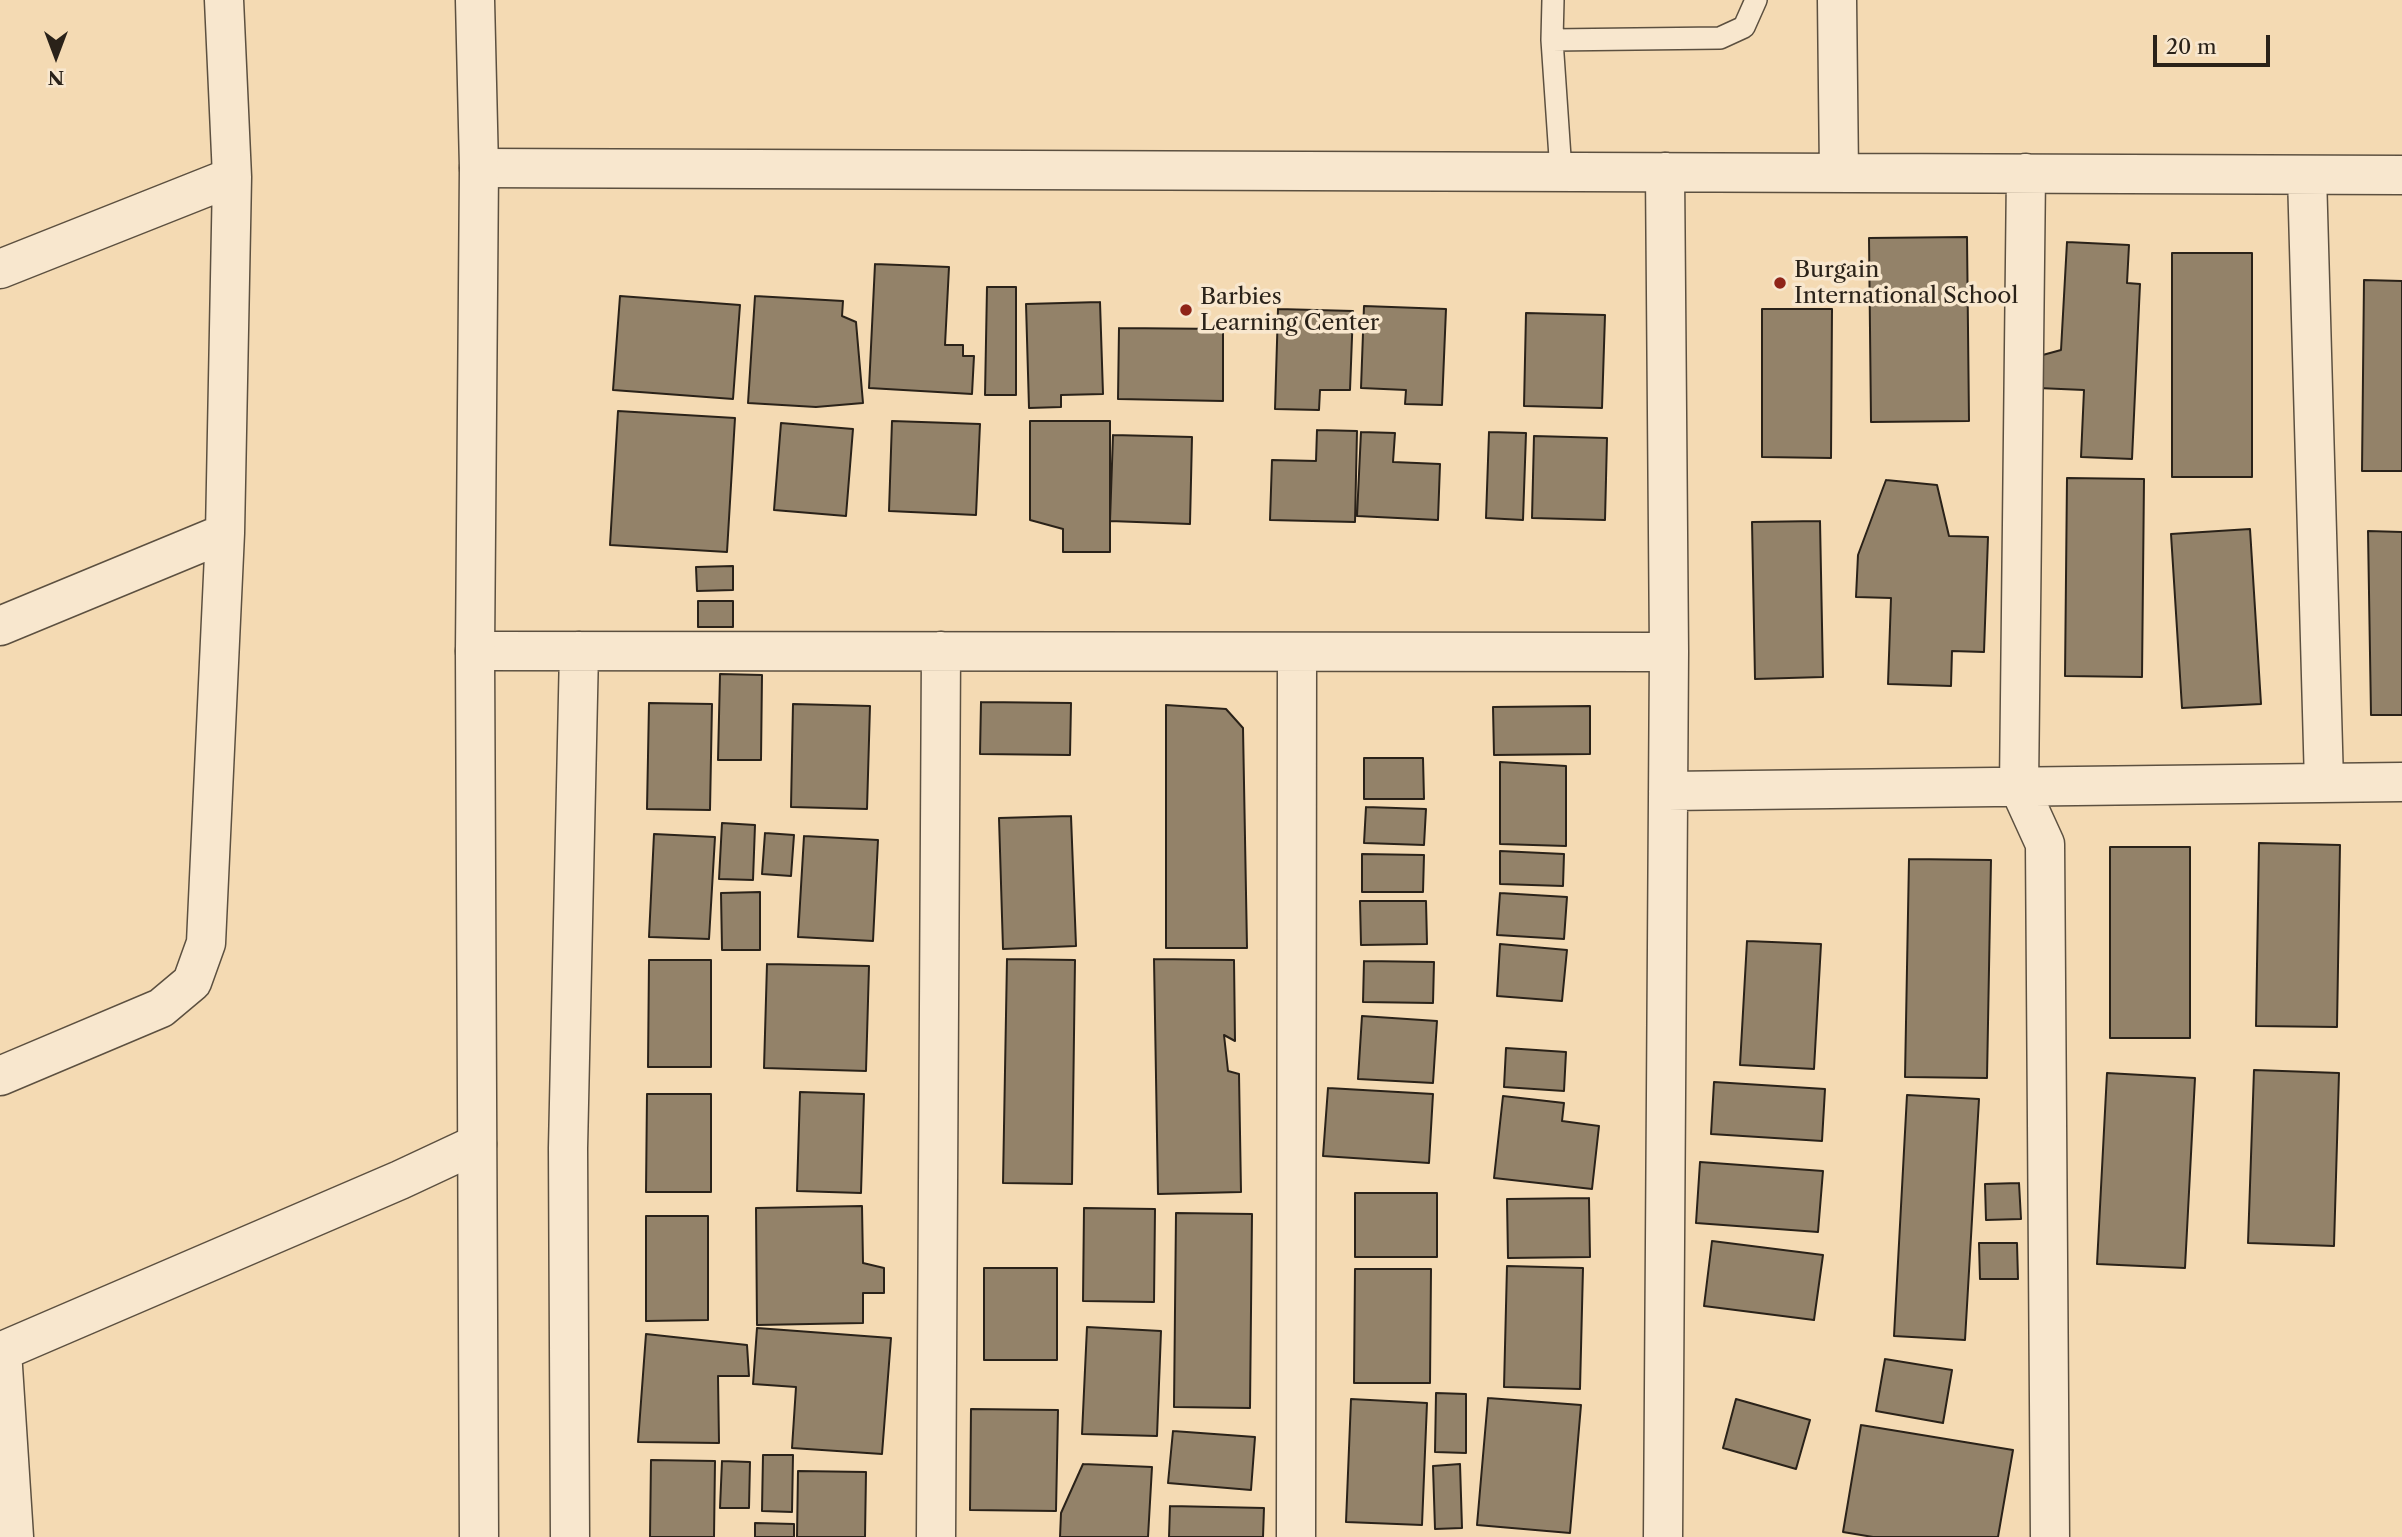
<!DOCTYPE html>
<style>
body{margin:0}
#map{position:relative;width:2402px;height:1537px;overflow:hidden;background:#f4dab3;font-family:"Libre Caslon Text",serif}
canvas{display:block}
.north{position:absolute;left:21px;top:21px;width:70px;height:70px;-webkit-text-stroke:5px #f8e7ce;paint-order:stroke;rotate:180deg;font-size:19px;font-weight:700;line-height:28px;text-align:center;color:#2a2219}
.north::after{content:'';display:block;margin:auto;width:24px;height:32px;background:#2a2219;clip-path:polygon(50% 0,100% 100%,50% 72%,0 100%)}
.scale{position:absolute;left:2153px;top:35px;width:117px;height:32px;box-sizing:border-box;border:4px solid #2a2219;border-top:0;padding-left:9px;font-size:21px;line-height:24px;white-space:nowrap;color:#2a2219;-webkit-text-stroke:5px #f8e7ce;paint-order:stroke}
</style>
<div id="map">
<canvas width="2402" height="1537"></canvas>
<div class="north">N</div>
<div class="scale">20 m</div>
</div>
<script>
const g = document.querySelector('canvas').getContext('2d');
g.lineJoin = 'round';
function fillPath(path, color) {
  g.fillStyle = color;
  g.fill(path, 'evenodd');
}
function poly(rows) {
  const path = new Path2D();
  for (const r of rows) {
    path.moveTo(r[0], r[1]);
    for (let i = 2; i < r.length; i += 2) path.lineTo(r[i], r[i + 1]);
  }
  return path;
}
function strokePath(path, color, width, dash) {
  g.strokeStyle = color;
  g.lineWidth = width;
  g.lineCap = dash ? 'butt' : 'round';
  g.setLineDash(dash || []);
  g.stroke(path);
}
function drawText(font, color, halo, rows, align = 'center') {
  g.font = font + ' "Libre Caslon Text",serif';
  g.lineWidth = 7;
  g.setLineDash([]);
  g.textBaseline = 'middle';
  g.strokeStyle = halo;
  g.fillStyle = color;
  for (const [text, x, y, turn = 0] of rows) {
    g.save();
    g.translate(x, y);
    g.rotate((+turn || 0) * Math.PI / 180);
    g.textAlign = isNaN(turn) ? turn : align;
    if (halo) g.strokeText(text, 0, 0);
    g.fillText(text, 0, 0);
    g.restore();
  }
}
const building = poly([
 [1967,237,1969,421,1871,422,1869,238,1967,237],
 [2067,242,2129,245,2127,283,2140,284,2132,459,2081,457,2084,390,2038,388,2039,356,2061,350,2067,242],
 [2172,253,2252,253,2252,477,2172,477,2172,253],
 [875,264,949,267,945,345,963,345,963,356,974,356,972,394,869,388,875,264],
 [2364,280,2402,281,2402,471,2362,471,2364,280],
 [987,287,1016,287,1016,395,985,395,987,287],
 [620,296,740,305,733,399,613,390,620,296],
 [755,296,843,301,842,316,856,322,863,403,816,407,748,403,755,296],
 [1100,302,1103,394,1061,395,1061,407,1029,408,1026,304,1100,302],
 [1364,306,1446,309,1442,405,1405,404,1406,390,1361,388,1364,306],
 [1278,309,1353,311,1350,390,1320,390,1319,410,1275,409,1278,309],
 [1762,309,1832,309,1831,458,1762,457,1762,309],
 [1526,313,1605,315,1602,408,1524,406,1526,313],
 [1119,328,1223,329,1223,401,1118,399,1119,328],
 [618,411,735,418,727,552,610,545,618,411],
 [892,421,980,424,976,515,889,511,892,421],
 [1030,421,1110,421,1110,552,1063,552,1063,529,1030,520,1030,421],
 [781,423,853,429,846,516,774,510,781,423],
 [1317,430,1357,431,1355,522,1270,520,1272,460,1316,461,1317,430],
 [1361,432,1395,433,1393,462,1440,464,1438,520,1357,516,1361,432],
 [1489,432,1526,433,1523,520,1486,518,1489,432],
 [1113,435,1192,437,1190,524,1110,521,1113,435],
 [1534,436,1607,438,1605,520,1532,518,1534,436],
 [2067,478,2144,479,2142,677,2065,676,2067,478],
 [1886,480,1937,485,1949,536,1988,537,1984,652,1952,651,1951,686,1888,684,1891,598,1856,597,1858,555,1886,480],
 [1820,521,1823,677,1755,679,1752,522,1820,521],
 [2250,529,2261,704,2182,708,2171,534,2250,529],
 [2368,531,2402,532,2402,715,2371,715,2368,531],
 [733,566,733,590,697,591,696,567,733,566],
 [698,601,733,601,733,627,698,627,698,601],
 [720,674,762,675,761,760,718,760,720,674],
 [981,702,1071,703,1070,755,980,754,981,702],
 [649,703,712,704,710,810,647,809,649,703],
 [793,704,870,706,867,809,791,807,793,704],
 [1166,705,1226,709,1243,728,1247,948,1166,948,1166,705],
 [1590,706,1590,754,1494,755,1493,707,1590,706],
 [1364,758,1423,758,1424,799,1364,799,1364,758],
 [1500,762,1566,766,1566,846,1500,844,1500,762],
 [1366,807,1426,809,1424,845,1364,843,1366,807],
 [1071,816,1076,946,1003,949,999,818,1071,816],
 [722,823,755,825,753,880,719,879,722,823],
 [765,833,794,835,791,876,762,874,765,833],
 [654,834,715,837,709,939,649,937,654,834],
 [804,836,878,840,873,941,798,937,804,836],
 [2259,843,2340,845,2337,1027,2256,1026,2259,843],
 [2110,847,2190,847,2190,1038,2110,1038,2110,847],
 [1500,851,1564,854,1563,886,1500,884,1500,851],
 [1362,854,1424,855,1423,892,1362,892,1362,854],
 [1909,859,1991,860,1987,1078,1905,1077,1909,859],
 [760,892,760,950,722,950,721,893,760,892],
 [1500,893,1567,897,1564,939,1497,935,1500,893],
 [1360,901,1426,901,1427,944,1361,945,1360,901],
 [1747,941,1821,944,1814,1069,1740,1065,1747,941],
 [1500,944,1567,950,1562,1001,1497,996,1500,944],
 [1007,959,1075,960,1072,1184,1003,1183,1007,959],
 [1154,959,1234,960,1235,1041,1224,1035,1228,1071,1239,1074,1241,1192,1158,1194,1154,959],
 [649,960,711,960,711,1067,648,1067,649,960],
 [1364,961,1434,962,1433,1003,1363,1002,1364,961],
 [767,964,869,966,866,1071,764,1068,767,964],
 [1362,1016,1437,1021,1433,1083,1358,1079,1362,1016],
 [1506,1048,1566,1052,1564,1091,1504,1087,1506,1048],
 [2254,1070,2339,1073,2334,1246,2248,1243,2254,1070],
 [2107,1073,2195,1078,2185,1268,2097,1264,2107,1073],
 [1714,1082,1825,1089,1822,1141,1711,1134,1714,1082],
 [1328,1088,1433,1094,1429,1163,1323,1156,1328,1088],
 [800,1092,864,1094,861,1193,797,1191,800,1092],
 [647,1094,711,1094,711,1192,646,1192,647,1094],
 [1907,1095,1979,1099,1965,1340,1894,1336,1907,1095],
 [1503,1096,1564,1103,1562,1121,1599,1126,1592,1189,1494,1178,1503,1096],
 [1700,1162,1823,1171,1818,1232,1696,1223,1700,1162],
 [2019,1183,2021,1219,1986,1220,1985,1184,2019,1183],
 [1355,1193,1437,1193,1437,1257,1355,1257,1355,1193],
 [1589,1198,1590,1257,1508,1258,1507,1199,1589,1198],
 [862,1206,863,1263,884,1268,884,1293,863,1293,863,1323,757,1325,756,1208,862,1206],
 [1084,1208,1155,1209,1154,1302,1083,1301,1084,1208],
 [1176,1213,1252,1214,1250,1408,1174,1407,1176,1213],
 [646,1216,708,1216,708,1320,646,1321,646,1216],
 [1712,1241,1823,1255,1814,1320,1704,1306,1712,1241],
 [1979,1243,2017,1243,2018,1279,1980,1279,1979,1243],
 [1507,1266,1583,1268,1580,1389,1504,1387,1507,1266],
 [984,1268,1057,1268,1057,1360,984,1360,984,1268],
 [1355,1269,1431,1269,1430,1383,1354,1383,1355,1269],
 [1087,1327,1161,1331,1157,1436,1082,1434,1087,1327],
 [757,1328,891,1338,882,1454,792,1448,796,1387,753,1384,757,1328],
 [646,1334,747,1345,749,1376,718,1376,719,1443,638,1442,646,1334],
 [1885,1359,1952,1370,1943,1423,1876,1411,1885,1359],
 [1436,1393,1466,1394,1466,1453,1435,1452,1436,1393],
 [1488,1398,1581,1405,1570,1533,1477,1525,1488,1398],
 [1351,1399,1427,1403,1422,1525,1346,1522,1351,1399],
 [1736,1399,1810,1420,1796,1469,1723,1448,1736,1399],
 [971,1409,1058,1410,1056,1511,970,1510,971,1409],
 [1861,1425,2013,1450,1998,1537,1873,1537,1843,1532,1861,1425],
 [1173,1431,1255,1437,1251,1490,1168,1483,1173,1431],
 [763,1455,793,1455,792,1512,762,1511,763,1455],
 [651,1460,715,1461,714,1537,650,1537,651,1460],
 [722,1461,750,1462,749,1508,720,1508,722,1461],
 [1083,1464,1152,1467,1148,1537,1060,1537,1061,1513,1083,1464],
 [1460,1464,1462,1528,1435,1529,1433,1466,1460,1464],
 [798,1471,866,1472,865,1537,797,1537,798,1471],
 [1170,1506,1264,1508,1263,1537,1169,1537,1170,1506],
 [755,1523,794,1524,794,1537,755,1537,755,1523]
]);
fillPath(building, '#938269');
strokePath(building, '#2a2219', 2);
const service = poly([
 [1553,0,1552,40,1561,172],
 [1552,40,1720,38,1744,27,1756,0]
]);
const minor = poly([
 [1837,0,1839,173],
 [479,168,2402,175],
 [2026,173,2019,787,2045,844,2050,1537],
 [2307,175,2324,783],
 [0,269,232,177],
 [0,626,225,533],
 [475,651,1669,652],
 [1668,791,2402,782],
 [0,1076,161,1008,192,982,206,943,225,533,232,177,224,0],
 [2,1351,14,1537],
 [0,1352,400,1180,477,1144],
 [570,1537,568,1148,579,651],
 [936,1537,941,651],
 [1296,1537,1297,652],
 [1663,1537,1669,652,1665,172]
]);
const tertiary = poly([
 [475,0,479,168,475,651,479,1537]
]);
strokePath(service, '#5c5040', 24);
strokePath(minor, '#5c5040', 41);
strokePath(tertiary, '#5c5040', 41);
strokePath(service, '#f8e7ce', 21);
strokePath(minor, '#f8e7ce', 38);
strokePath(tertiary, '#f8e7ce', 38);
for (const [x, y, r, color] of [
 [1780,283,7,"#8f2418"],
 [1186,310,7,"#8f2418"]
]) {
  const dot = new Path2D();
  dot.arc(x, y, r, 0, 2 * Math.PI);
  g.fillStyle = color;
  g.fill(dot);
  strokePath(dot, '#f8e7ce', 2.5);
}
drawText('23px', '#2a2219', '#f8e7ce', [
 ["Burgain",1794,270],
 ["International School",1794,296],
 ["Barbies",1200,297],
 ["Learning Center",1200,323]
], 'left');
</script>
